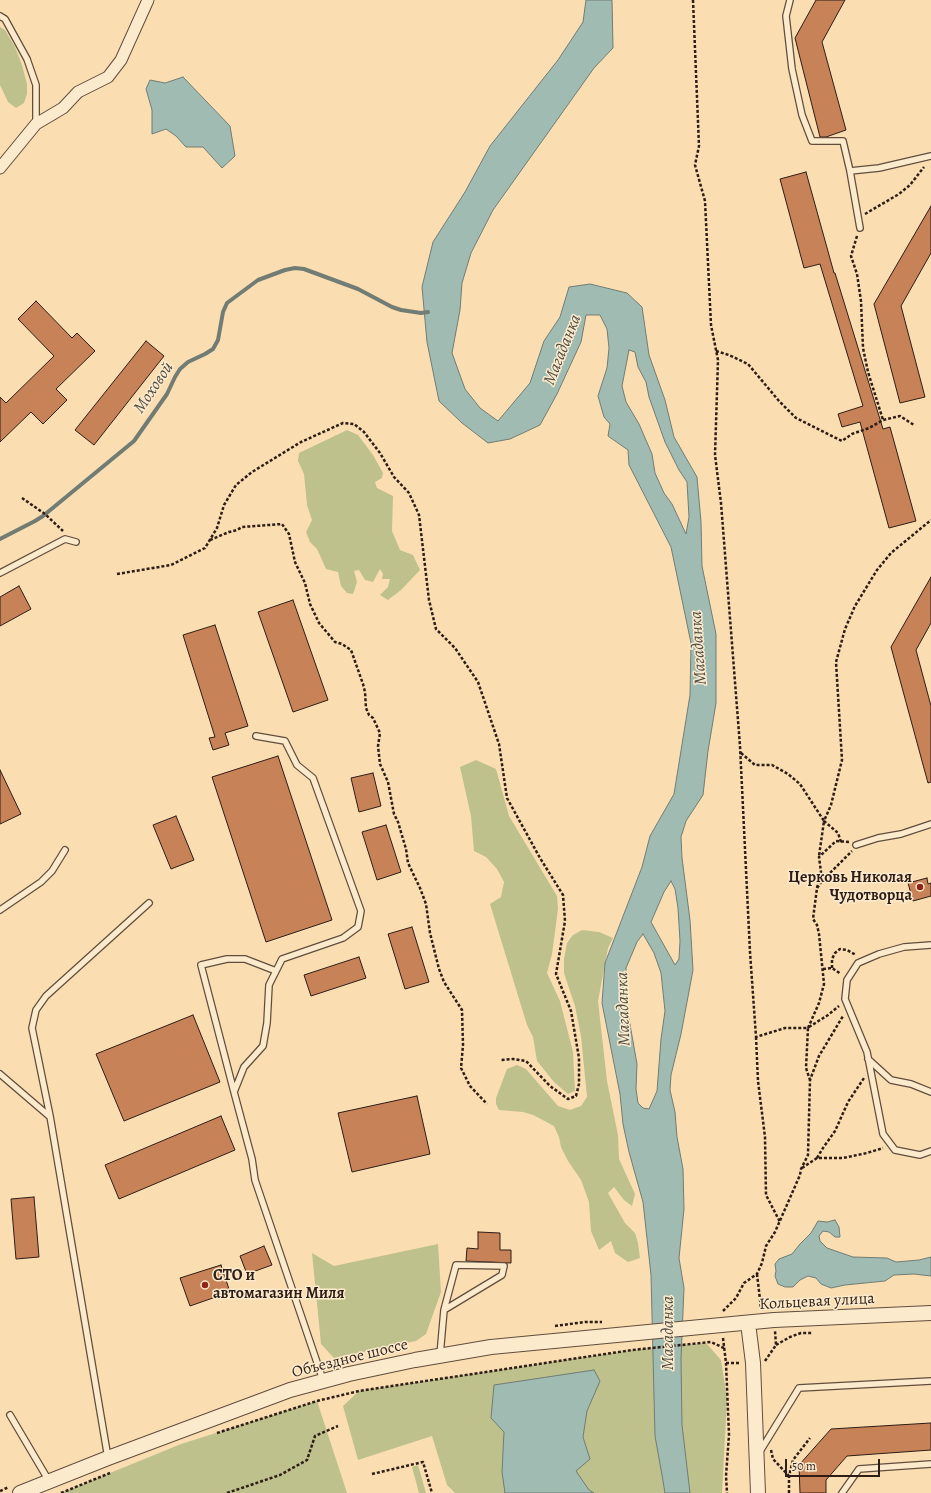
<!DOCTYPE html>
<meta charset="utf-8">
<style>
body{margin:0}
#map{position:relative;width:931px;height:1493px;overflow:hidden;background:#fadeb1;font-family:Alegreya,serif}
canvas{display:block}
.scale{position:absolute;left:785px;top:1459px;width:95px;height:18px;box-sizing:border-box;border:2px solid #2d1d16;border-top:0;padding-left:5px;font-size:12px;line-height:14px;white-space:nowrap;color:#2d1d16;-webkit-text-stroke:3px #fceacc;paint-order:stroke}
</style>
<div id="map">
<canvas width="931" height="1493"></canvas>
<div class="scale">50 m</div>
</div>
<script>
const g = document.querySelector('canvas').getContext('2d');
g.lineJoin = 'round';
function fillPath(path, color) {
  g.fillStyle = color;
  g.fill(path, 'evenodd');
}
function poly(rows) {
  const path = new Path2D();
  for (const r of rows) {
    path.moveTo(r[0], r[1]);
    for (let i = 2; i < r.length; i += 2) path.lineTo(r[i], r[i + 1]);
  }
  return path;
}
function strokePath(path, color, width, dash) {
  g.strokeStyle = color;
  g.lineWidth = width;
  g.lineCap = dash ? 'butt' : 'round';
  g.setLineDash(dash || []);
  g.stroke(path);
}
function drawText(font, color, halo, rows, align = 'center') {
  g.font = font + ' Alegreya,serif';
  g.lineWidth = 3;
  g.setLineDash([]);
  g.textBaseline = 'middle';
  g.strokeStyle = halo;
  g.fillStyle = color;
  for (const [text, x, y, turn = 0] of rows) {
    g.save();
    g.translate(x, y);
    g.rotate((+turn || 0) * Math.PI / 180);
    g.textAlign = isNaN(turn) ? turn : align;
    if (halo) g.strokeText(text, 0, 0);
    g.fillText(text, 0, 0);
    g.restore();
  }
}
fillPath(poly([
 [0,27,5,30,15,47,22,65,27,84,27,94,24,103,16,108,8,102,0,85],
 [347,430,358,435,373,455,383,473,382,478,375,482,377,488,393,496,392,531,400,550,413,555,420,570,401,590,388,600,380,595,388,587,390,579,382,579,383,574,380,569,373,582,365,580,359,570,354,571,357,582,353,594,347,593,341,586,338,572,326,569,317,549,310,542,306,532,312,520,307,505,304,474,298,461,299,453],
 [476,760,496,769,509,816,557,896,558,909,552,954,547,973,560,1001,573,1052,575,1091,568,1094,554,1082,537,1061,533,1037,527,1025,490,904,501,897,504,882,497,869,486,857,474,851,471,816,460,767],
 [582,930,599,932,613,938,608,948,598,1001,607,1081,618,1135,619,1159,635,1194,632,1206,624,1200,614,1187,608,1193,625,1223,635,1233,638,1243,640,1258,628,1262,615,1253,611,1241,599,1250,591,1231,589,1202,581,1180,568,1161,561,1147,559,1137,554,1126,533,1115,523,1112,499,1110,496,1104,496,1098,507,1069,517,1065,526,1069,558,1106,570,1110,581,1106,587,1097,581,1036,575,1006,564,973,564,959,567,943,573,935],
 [438,1244,441,1292,426,1334,416,1341,334,1358,321,1344,312,1253,334,1266],
 [706,1343,721,1360,727,1399,722,1493,455,1493,447,1485,432,1436,358,1460,343,1406,359,1391,632,1350],
 [317,1401,347,1493,61,1493,181,1444],
 [418,1465,426,1493,419,1493,412,1467]
]), '#bec18c');
const water = poly([
 [586,0,612,0,613,48,594,68,493,210,471,253,462,283,460,310,452,353,465,389,480,408,498,421,530,383,544,341,560,317,569,287,590,284,627,293,642,307,649,355,665,400,674,437,697,477,701,522,702,566,716,634,716,703,708,751,703,795,686,821,681,837,682,858,690,920,693,970,681,1034,671,1075,670,1090,675,1112,677,1137,683,1169,684,1209,679,1258,684,1288,681,1359,682,1425,690,1493,665,1493,662,1475,655,1436,651,1275,643,1202,629,1152,623,1124,620,1094,602,1003,605,963,642,867,650,836,674,794,690,695,691,643,671,547,629,465,628,450,608,436,610,424,604,417,598,396,607,368,609,348,607,329,600,315,586,315,581,342,557,394,540,425,510,439,488,443,462,423,439,401,427,342,422,287,433,242,465,192,490,146,558,60,583,22,586,0],
 [629,350,635,352,638,367,646,382,649,397,665,442,679,470,687,482,689,517,686,534,672,504,664,493,655,473,652,454,639,424,626,402,622,386,629,350],
 [671,881,675,889,678,908,680,941,679,959,675,965,651,922,664,892,671,881],
 [643,934,654,953,661,973,665,1011,661,1039,657,1091,649,1109,643,1108,638,1103,636,1089,637,1064,626,1002,626,968,637,942,643,934],
 [183,77,230,126,235,156,222,168,203,147,186,147,176,136,166,129,152,134,152,110,146,89,150,80,165,83,183,77],
 [835,1220,839,1227,840,1237,835,1237,829,1232,823,1231,819,1236,820,1241,827,1248,853,1257,887,1258,896,1262,919,1260,931,1257,931,1276,914,1274,894,1275,885,1281,845,1285,831,1288,821,1284,816,1278,808,1276,800,1280,793,1287,785,1287,778,1284,775,1276,776,1271,775,1264,779,1259,792,1254,800,1244,811,1233,818,1221,827,1222,835,1220],
 [594,1370,600,1381,587,1411,583,1437,590,1459,576,1471,589,1490,594,1493,505,1493,502,1472,504,1432,491,1418,494,1385,594,1370]
]);
fillPath(water, '#9fbbb2');
strokePath(water, '#717c74', 1);
strokePath(poly([
 [0,539,35,521,43,516,134,441,167,394,175,377,180,369,188,362,205,354,213,349,218,340,223,312,227,303,258,280,285,270,295,268,304,269,358,289,392,307,401,310,421,313,428,312]
]), '#717c74', 4);
const building = poly([
 [816,0,845,0,822,42,846,130,826,137,820,137,795,38,816,0],
 [806,172,834,273,835,273,883,429,890,427,916,521,889,528,860,422,842,427,838,414,863,406,820,264,804,268,780,179,806,172],
 [931,206,931,253,901,306,925,397,900,403,874,304,931,206],
 [36,301,72,338,77,333,95,351,56,389,67,400,43,424,31,412,0,442,0,397,6,403,54,356,18,319,36,301],
 [146,341,164,356,94,445,75,430,146,341],
 [931,577,931,623,916,650,931,706,931,782,928,783,891,647,931,577],
 [19,586,31,609,0,626,0,597,19,586],
 [293,600,328,700,293,712,258,612,293,600],
 [215,625,248,726,225,733,229,745,213,750,209,738,215,737,183,635,215,625],
 [278,756,332,920,266,942,212,777,278,756],
 [0,770,21,814,0,824,0,770],
 [373,773,381,806,359,812,351,778,373,773],
 [176,816,194,860,171,869,153,825,176,816],
 [386,825,401,872,377,880,362,832,386,825],
 [927,878,928,884,931,883,931,896,913,901,908,883,927,878],
 [412,927,429,982,405,989,388,934,412,927],
 [359,957,366,978,311,996,304,975,359,957],
 [193,1015,220,1082,124,1121,96,1054,193,1015],
 [417,1096,430,1154,352,1172,338,1113,417,1096],
 [221,1116,235,1150,119,1199,105,1165,221,1116],
 [34,1197,39,1257,16,1259,11,1199,34,1197],
 [478,1232,500,1233,500,1250,511,1250,511,1263,466,1261,467,1248,478,1249,478,1232],
 [264,1246,272,1265,247,1274,240,1256,264,1246],
 [221,1265,230,1292,190,1306,180,1278,221,1265],
 [931,1423,931,1450,847,1456,826,1480,826,1493,800,1493,799,1465,831,1429,931,1423]
]);
fillPath(building, '#c88258');
strokePath(building, '#2d1d16', 1);
const service = poly([
 [790,0,786,16,792,69,802,115,812,141,843,141,850,171],
 [0,16,5,19,27,59,36,85,36,124],
 [860,228,850,171,879,168,931,156],
 [0,573,65,539,76,542],
 [256,736,285,741,297,765,313,778,361,911,358,927,343,938,282,959,269,985,267,1023,263,1046,244,1067,234,1092,252,1159,255,1180,323,1380],
 [856,845,878,838,901,834,931,824],
 [0,910,41,882,52,871,65,850],
 [931,945,904,947,879,954,858,963,847,980,845,999,867,1052,883,1134,895,1150,920,1155,931,1151],
 [868,1059,891,1080,911,1084,931,1092],
 [0,1074,49,1116],
 [234,1092,201,965,227,959,245,959,276,971],
 [440,1355,444,1310,502,1275,504,1266,456,1265,444,1310],
 [10,1415,49,1481],
 [759,1453,799,1388,931,1381],
 [108,1458,50,1116,32,1028,36,1010,46,996,149,903],
 [842,1493,859,1469,931,1464]
]);
const minor = poly([
 [0,168,36,124,63,108,78,92,108,77,121,60,148,0]
]);
const tertiary = poly([
 [748,1323,753,1363,758,1493],
 [20,1493,108,1458,290,1390,349,1374,415,1360,491,1347,774,1320,931,1313]
]);
strokePath(service, '#604d3d', 8);
strokePath(minor, '#604d3d', 13);
strokePath(tertiary, '#604d3d', 16);
strokePath(poly([
 [693,0,699,146,695,165,705,201,711,325,718,360,715,455,721,503,740,746,750,952,756,1037,785,1028,808,1028,806,1068,810,1080],
 [865,214,899,194,910,185,924,167],
 [857,236,851,256,857,274,861,301,863,348,868,372,883,420],
 [716,351,729,355,748,364,779,401,796,418,842,441,852,434,869,428,883,420,900,416,914,425],
 [22,498,45,514,63,531],
 [210,540,229,532,237,530,242,527,282,524,289,534,295,562,305,583,310,604,319,623,335,642,342,644,351,650,363,684,365,692,366,708,369,715,373,718,380,733,378,746,380,764,388,782,394,814,398,822,406,849,408,863,420,888,426,904,430,933,439,969,444,982,462,1010,463,1045,461,1068,470,1086,487,1104],
 [117,574,171,565,205,548,217,528,224,505,236,485,252,472,301,442,343,423,354,424,364,432,380,453,394,477,409,493,419,515,429,600,436,629,455,648,478,682,499,744,507,798,540,858,563,895,565,921,556,974,571,1011,579,1058,579,1084,576,1096,568,1099,550,1086,526,1061,513,1059,501,1060],
 [741,753,755,765,772,765,788,774,800,784,824,821,819,856],
 [841,842,838,833,824,821,831,805,842,760,836,662,845,629,855,606,877,570,891,553,931,520],
 [817,888,821,872,819,857,836,841,849,842],
 [832,968,832,959,835,953,840,949,847,950,856,955],
 [823,969,832,968,841,974],
 [809,1027,828,1015,839,1006],
 [808,1028,819,1003,824,984,819,934,817,925,813,919,817,888,822,881,852,851],
 [756,1037,758,1081,765,1137,766,1195,780,1222],
 [817,1158,823,1148,835,1131,848,1102,864,1078],
 [802,1168,817,1158,843,1158,867,1153,883,1148],
 [757,1274,761,1308],
 [723,1311,736,1298,744,1283,757,1274,762,1263,766,1246,775,1232,800,1175,801,1169,808,1155,810,1080,819,1056,843,1016],
 [555,1326,585,1322,602,1322],
 [723,1338,726,1363,729,1435,726,1476,727,1493],
 [776,1345,790,1337,801,1333,813,1333],
 [765,1361,776,1345,775,1331],
 [726,1363,741,1363],
 [217,1433,317,1401,359,1391,632,1350,711,1342,724,1348],
 [771,1450,773,1459,789,1476],
 [372,1474,423,1462,432,1493],
 [0,1491,9,1487],
 [61,1493,110,1473],
 [227,1493,280,1475,307,1460,315,1436,338,1426],
 [789,1493,789,1476,793,1460,810,1438]
]), '#2d1d16', 2.5, [3, 2]);
strokePath(service, '#fceacc', 5.5);
strokePath(minor, '#fceacc', 11);
strokePath(tertiary, '#fceacc', 14);
for (const [x, y, r, color] of [
 [920,887,4,"#8f2418"],
 [205,1285,4,"#8f2418"]
]) {
  const dot = new Path2D();
  dot.arc(x, y, r, 0, 2 * Math.PI);
  g.fillStyle = color;
  g.fill(dot);
  strokePath(dot, '#fceacc', 1.5);
}
drawText('bold 16px', '#2d1d16', '#fceacc', [
 ["Церковь Николая",912,878],
 ["Чудотворца",912,896],
 ["СТО и",213,1276,"left"],
 ["автомагазин Миля",213,1294,"left"]
], 'right');
drawText('16px', '#2d1d16', '#fceacc', [
 ["Кольцевая улица",817,1302,-3],
 ["Объездное шоссе",350,1359,-14]
]);
drawText('italic 17px', '#4f4c45', '#fceacc', [
 ["Магаданка",563,350,-68],
 ["Моховой",154,388,-56],
 ["Магаданка",699,648,-94],
 ["Магаданка",624,1009,-92],
 ["Магаданка",669,1333,-90]
]);
</script>
